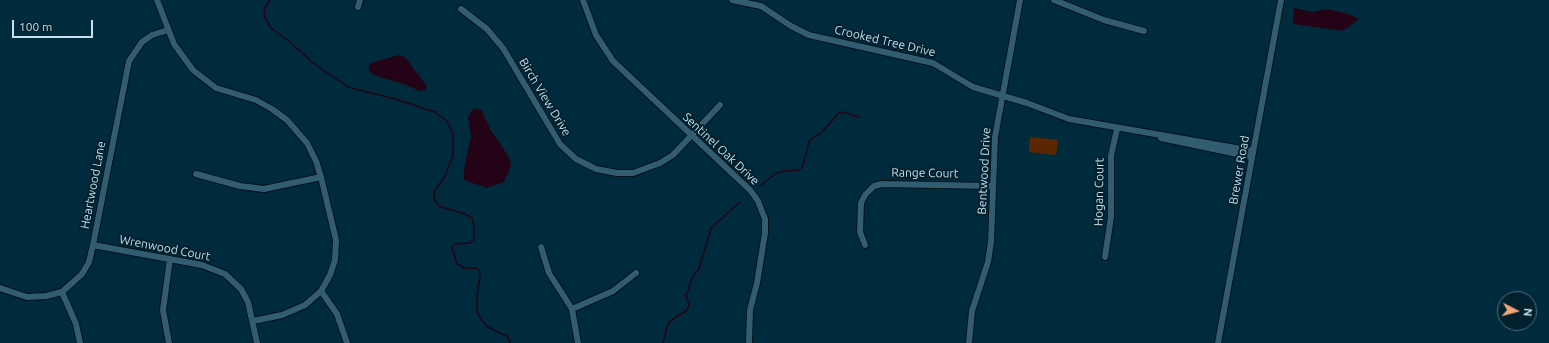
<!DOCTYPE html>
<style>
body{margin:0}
#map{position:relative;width:1549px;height:343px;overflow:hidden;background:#002b3d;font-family:Ubuntu,sans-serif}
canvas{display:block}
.north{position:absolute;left:1497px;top:291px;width:40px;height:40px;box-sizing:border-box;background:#01212e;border:1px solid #516d7a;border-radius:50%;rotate:96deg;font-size:11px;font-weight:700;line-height:16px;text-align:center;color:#c9dfeb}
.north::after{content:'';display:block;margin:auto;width:14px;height:18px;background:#efa377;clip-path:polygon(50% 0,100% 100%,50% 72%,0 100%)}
.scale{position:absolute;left:12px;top:20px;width:81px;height:18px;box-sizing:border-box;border:2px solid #c9dfeb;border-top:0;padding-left:5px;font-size:12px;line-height:14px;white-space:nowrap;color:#c9dfeb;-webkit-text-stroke:3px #01212e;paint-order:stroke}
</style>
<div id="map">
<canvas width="1549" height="343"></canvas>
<div class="north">N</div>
<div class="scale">100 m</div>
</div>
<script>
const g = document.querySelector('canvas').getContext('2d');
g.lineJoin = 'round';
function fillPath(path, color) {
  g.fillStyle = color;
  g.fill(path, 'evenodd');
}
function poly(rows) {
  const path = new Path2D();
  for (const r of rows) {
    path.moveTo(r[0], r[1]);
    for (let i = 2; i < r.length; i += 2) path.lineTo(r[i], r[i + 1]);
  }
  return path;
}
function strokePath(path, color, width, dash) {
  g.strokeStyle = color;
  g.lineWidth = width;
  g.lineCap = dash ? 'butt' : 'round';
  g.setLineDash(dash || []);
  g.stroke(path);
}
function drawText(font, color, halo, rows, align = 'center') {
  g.font = font + ' Ubuntu,sans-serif';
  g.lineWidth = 4;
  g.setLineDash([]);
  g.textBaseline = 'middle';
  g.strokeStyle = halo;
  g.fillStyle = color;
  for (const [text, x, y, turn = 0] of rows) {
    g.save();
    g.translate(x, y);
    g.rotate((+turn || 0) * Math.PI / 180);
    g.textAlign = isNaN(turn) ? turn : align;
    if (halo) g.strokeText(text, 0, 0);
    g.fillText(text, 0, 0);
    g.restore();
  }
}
fillPath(poly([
 [1030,137,1058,140,1056,155,1029,152]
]), '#5c2700');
fillPath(poly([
 [1294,8,1313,12,1326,9,1345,13,1359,19,1343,31,1293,24],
 [399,55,405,57,420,77,427,86,425,90,420,91,401,83,376,76,370,72,368,66,371,63],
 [477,108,482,111,490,129,509,157,511,166,504,182,487,188,464,180,464,169,471,136,468,117,472,110]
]), '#240316');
strokePath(poly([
 [270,0,265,8,264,16,271,28,290,42,312,62,348,87,395,99,435,112,447,121,453,135,453,156,444,178,435,190,434,199,439,206,465,214,472,218,474,227,474,239,470,243,455,244,452,247,457,264,464,268,476,268,479,270,480,275,477,296,477,312,482,321,488,327,508,337,510,343],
 [760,186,775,174,784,171,799,170,803,166,809,141,822,132,839,113,842,112,859,117],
 [663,343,667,327,670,321,687,310,689,305,686,296,693,276,699,269,711,228,740,202]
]), '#240316', 1.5);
const minor = poly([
 [157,0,174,44,193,70,216,88,256,100,272,109,287,120,307,143,316,161,321,177,336,240,335,260,330,275,321,291,305,305,282,315,253,321],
 [583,0,596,35,613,61,750,190,758,201,765,219,765,233,757,283,750,310,749,343],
 [732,0,761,6,791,26,809,35,933,63,973,87,1027,103,1069,119,1253,151],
 [1054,0,1104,20,1144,31],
 [358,7,360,0],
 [461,9,487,29,503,48,560,144,576,159,596,169,617,173,633,173,660,163,673,155,720,105],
 [1161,138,1252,157],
 [196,174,240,186,264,189,321,177],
 [93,245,202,265,225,274,241,289,248,302,257,343],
 [865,245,860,232,861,203,865,195,874,186,882,184,992,186],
 [541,247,549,273,572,309,578,343],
 [1105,257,1111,217,1111,156,1117,129],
 [0,288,27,297,46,296,62,292,82,274,89,262,93,245,129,61,142,42,152,35,168,30],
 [321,291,337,314,347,343],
 [62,292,76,324,80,343],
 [572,309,613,291,636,273],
 [169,343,163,310,170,259],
 [969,343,972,311,988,262,991,242,995,137,1020,0],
 [1218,343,1281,0]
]);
strokePath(minor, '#00121b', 8);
strokePath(minor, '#325c6f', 6);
drawText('12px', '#c9dfeb', '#01212e', [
 ["Crooked Tree Drive",885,41,13],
 ["Birch View Drive",545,97,59],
 ["Sentinel Oak Drive",721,149,43],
 ["Brewer Road",1239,170,-80],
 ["Bentwood Drive",984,171,-87],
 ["Range Court",925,173,1],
 ["Heartwood Lane",93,185,-79],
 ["Hogan Court",1099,192,-89],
 ["Wrenwood Court",165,248,11]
]);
</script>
